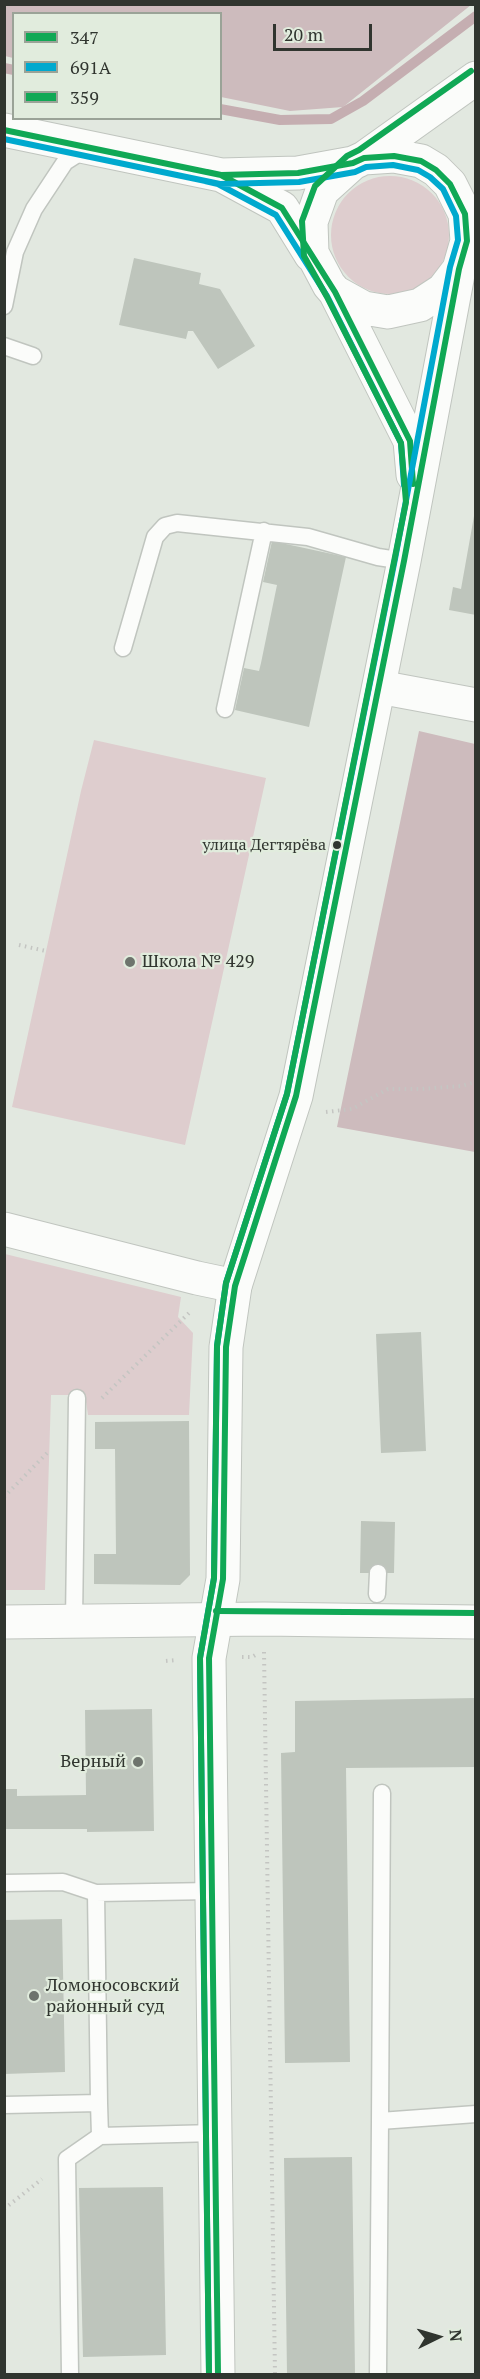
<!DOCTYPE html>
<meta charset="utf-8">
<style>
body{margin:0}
#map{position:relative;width:480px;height:2379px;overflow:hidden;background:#e2e8e0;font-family:"PT Serif",serif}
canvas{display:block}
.frame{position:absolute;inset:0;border:6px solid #30352f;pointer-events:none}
.legend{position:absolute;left:12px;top:12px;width:210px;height:108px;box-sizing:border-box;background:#e1ecdd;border:2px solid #9aa397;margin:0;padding:8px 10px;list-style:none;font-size:18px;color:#30352f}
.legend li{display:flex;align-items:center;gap:12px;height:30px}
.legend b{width:30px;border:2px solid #9aa397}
.north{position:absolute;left:408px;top:2307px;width:60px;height:60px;-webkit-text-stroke:4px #e1ecdd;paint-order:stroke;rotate:85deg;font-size:16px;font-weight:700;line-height:24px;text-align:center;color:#30352f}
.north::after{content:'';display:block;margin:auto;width:21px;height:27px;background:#30352f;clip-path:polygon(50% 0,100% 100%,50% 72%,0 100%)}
.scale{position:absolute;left:273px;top:24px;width:99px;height:27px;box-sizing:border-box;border:3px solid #30352f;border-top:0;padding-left:8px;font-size:18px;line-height:21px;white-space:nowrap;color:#30352f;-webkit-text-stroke:4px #e1ecdd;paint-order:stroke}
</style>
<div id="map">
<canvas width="480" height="2379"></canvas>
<div class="frame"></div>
<ul class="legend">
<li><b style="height:8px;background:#10a855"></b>347</li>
<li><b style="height:8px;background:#00a9ce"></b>691А</li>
<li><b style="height:8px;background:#10a855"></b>359</li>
</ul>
<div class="north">N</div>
<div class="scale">20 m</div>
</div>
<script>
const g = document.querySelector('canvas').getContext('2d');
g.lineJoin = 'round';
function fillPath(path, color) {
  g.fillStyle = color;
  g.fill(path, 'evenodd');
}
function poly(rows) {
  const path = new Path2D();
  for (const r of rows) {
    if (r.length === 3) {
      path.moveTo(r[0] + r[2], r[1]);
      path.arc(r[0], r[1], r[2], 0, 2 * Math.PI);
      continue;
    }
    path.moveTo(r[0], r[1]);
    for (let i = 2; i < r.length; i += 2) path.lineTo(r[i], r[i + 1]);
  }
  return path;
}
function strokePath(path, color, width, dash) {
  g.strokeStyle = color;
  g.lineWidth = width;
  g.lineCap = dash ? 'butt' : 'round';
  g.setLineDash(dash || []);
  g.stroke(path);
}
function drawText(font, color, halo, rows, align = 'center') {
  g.font = font + ' "PT Serif",serif';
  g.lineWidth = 4.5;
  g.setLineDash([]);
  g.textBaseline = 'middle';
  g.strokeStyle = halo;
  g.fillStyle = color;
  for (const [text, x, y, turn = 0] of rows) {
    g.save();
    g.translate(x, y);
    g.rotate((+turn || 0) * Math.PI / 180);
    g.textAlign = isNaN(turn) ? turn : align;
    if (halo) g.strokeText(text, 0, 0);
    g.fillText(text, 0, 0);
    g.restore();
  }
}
fillPath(poly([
 [390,235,59],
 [94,740,266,778,185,1145,12,1107,81,791],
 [5,1254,181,1297,178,1317,193,1333,189,1415,88,1415,85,1395,51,1395,45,1590,5,1590]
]), '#decdce');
fillPath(poly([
 [4,5,5,4,471,5,343,107,290,111,221,97,220,14,14,14,13,58,5,56],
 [419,731,475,744,475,1152,337,1127]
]), '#cdbbbd');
strokePath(poly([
 [4,68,14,70],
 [220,109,280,120,331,119,363,101,476,16]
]), '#c5aeb1', 10);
fillPath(poly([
 [134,258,201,273,199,284,220,289,255,346,218,369,193,331,188,331,186,339,119,325],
 [474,516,476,516,476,615,449,610,453,587,461,589],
 [272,541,346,557,309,727,235,710,244,668,259,671,261,663,277,585,263,582],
 [421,1332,426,1451,381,1453,376,1334],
 [189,1421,190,1575,180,1585,94,1584,94,1554,116,1554,115,1449,95,1449,95,1422],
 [361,1521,395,1522,394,1573,360,1573],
 [476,1698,476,1767,346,1768,350,2062,285,2063,281,1753,295,1752,295,1701],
 [152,1709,154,1831,87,1832,87,1829,4,1829,4,1789,17,1789,17,1796,86,1795,85,1710],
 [62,1919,65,2072,4,2074,4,1920],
 [352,2157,355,2374,287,2374,284,2158],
 [163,2187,166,2355,83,2357,79,2188]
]), '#bec5bc');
const service = poly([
 [4,306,15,252,34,209,65,162,87,148],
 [4,346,33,356],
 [123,648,155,537,165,526,177,523,308,537,378,557,404,561],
 [225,709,264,531],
 [377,1594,378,1573],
 [74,1621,77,1398],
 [382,1793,380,2121,476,2114],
 [4,1883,63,1882,96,1893],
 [211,1891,96,1893,99,2103,100,2136,215,2133],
 [4,2105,99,2103],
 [70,2374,67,2159,100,2136],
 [378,2374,380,2121]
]);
const minor = poly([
 [379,687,476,705],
 [4,1229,197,1278,235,1286]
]);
const tertiary = poly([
 [4,1622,264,1619,476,1622]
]);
const secondary = poly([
 [4,130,221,175,298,173,353,163,364,158,476,78],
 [353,163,322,191,311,222,312,253,329,285,335,292,364,308,388,312,420,305,443,290,459,269],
 [223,176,282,208,311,255],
 [335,292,410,441,413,475],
 [218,2374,209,1658,223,1579,226,1347,235,1286,296,1096,404,561,459,269,467,241,465,214,450,184,436,170,421,161,394,156,364,158]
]);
strokePath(service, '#c0c5bf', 19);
strokePath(minor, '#c0c5bf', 35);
strokePath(tertiary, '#c0c5bf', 35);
strokePath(secondary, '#c0c5bf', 35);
strokePath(poly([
 [19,945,46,951],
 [326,1112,352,1109,388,1089,421,1089,461,1086,476,1082],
 [102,1398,191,1311],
 [4,1497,50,1450],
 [264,1652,275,2374],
 [242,1657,252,1657,257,1654],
 [166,1661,177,1660],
 [4,2209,42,2179]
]), '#c4c5c2', 4, [1.5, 4.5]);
strokePath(service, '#fbfcfa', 16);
strokePath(minor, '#fbfcfa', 33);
strokePath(tertiary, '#fbfcfa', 33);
strokePath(secondary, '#fbfcfa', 33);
strokePath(poly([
 [4,130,221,175,298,173,353,163,364,158,394,156,421,161,436,170,450,184,465,214,467,241,459,269,404,561,296,1096,235,1286,226,1347,223,1579,209,1658,218,2374],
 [207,172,221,175,282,208,335,292,410,441,413,484]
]), '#10a855', 6);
strokePath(poly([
 [4,139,220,184,299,182,355,172,366,167,393,165,418,170,430,177,443,189,456,216,458,240,450,267,395,559,287,1094,226,1283,217,1346,214,1578,200,1658,209,2374],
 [205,181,218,184,276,215,327,296,401,443,404,485]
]), '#00a9ce', 6);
strokePath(poly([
 [216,1611,476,1613],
 [209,2374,200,1658,214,1578,217,1346,226,1283,287,1094,406,502,401,443,327,297,304,256,302,221,315,186,347,156,359,150,471,71]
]), '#10a855', 6);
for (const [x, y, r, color] of [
 [337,845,5,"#30352f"],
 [130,962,6,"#6e746d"],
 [138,1762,6,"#6e746d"],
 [34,1996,6,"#6e746d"]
]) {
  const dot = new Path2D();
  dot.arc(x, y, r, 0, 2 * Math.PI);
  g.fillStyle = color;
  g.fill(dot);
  strokePath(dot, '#e1ecdd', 2);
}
drawText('16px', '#30352f', '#e1ecdd', [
 ["улица Дегтярёва",326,845]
], 'right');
drawText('18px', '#30352f', '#e1ecdd', [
 ["Школа № 429",142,962],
 ["Верный",126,1762,"right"],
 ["Ломоносовский",46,1986],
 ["районный суд",46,2007]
], 'left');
</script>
